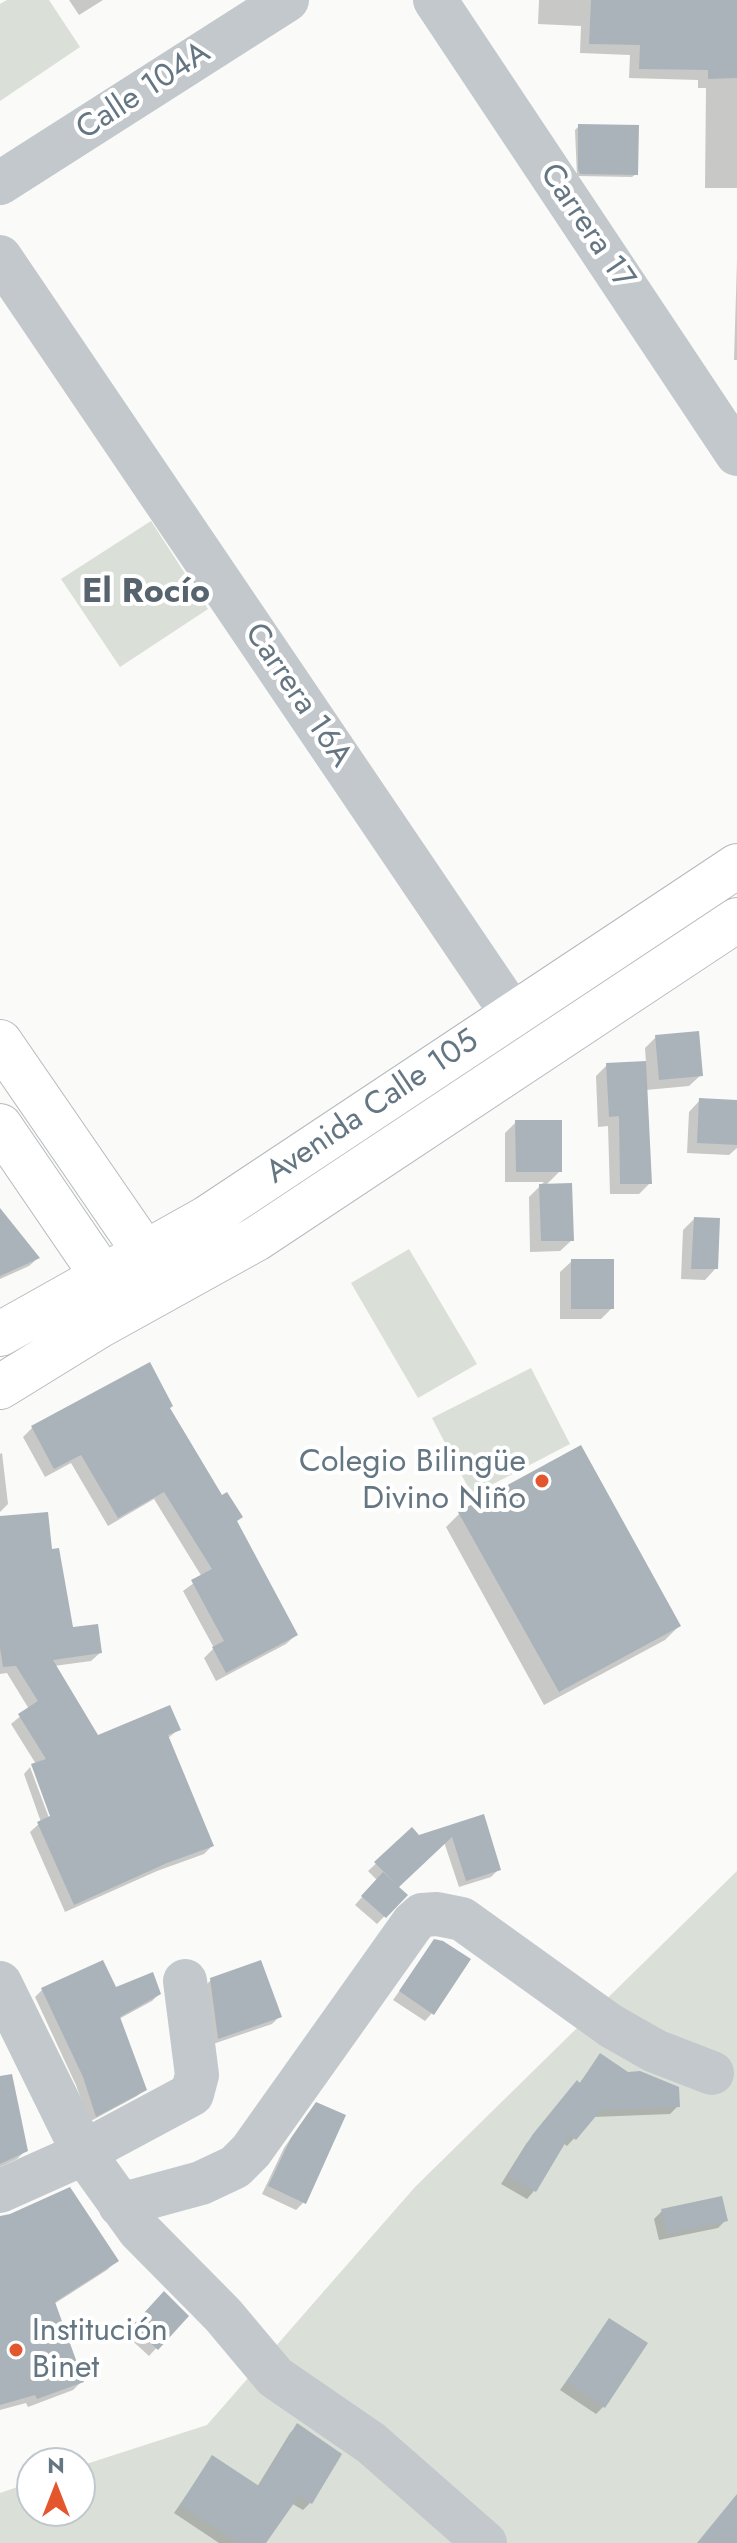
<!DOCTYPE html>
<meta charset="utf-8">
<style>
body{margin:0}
#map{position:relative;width:737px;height:2543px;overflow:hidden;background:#fafaf8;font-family:Jost,sans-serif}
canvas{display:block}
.north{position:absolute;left:16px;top:2447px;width:80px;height:80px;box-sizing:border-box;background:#fff;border:2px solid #c1c8cd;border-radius:50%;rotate:0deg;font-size:22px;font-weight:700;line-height:32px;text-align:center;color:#657683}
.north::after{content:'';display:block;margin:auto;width:28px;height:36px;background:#e4572e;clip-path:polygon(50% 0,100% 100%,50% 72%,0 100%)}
</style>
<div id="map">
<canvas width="737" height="2543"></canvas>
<div class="north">N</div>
</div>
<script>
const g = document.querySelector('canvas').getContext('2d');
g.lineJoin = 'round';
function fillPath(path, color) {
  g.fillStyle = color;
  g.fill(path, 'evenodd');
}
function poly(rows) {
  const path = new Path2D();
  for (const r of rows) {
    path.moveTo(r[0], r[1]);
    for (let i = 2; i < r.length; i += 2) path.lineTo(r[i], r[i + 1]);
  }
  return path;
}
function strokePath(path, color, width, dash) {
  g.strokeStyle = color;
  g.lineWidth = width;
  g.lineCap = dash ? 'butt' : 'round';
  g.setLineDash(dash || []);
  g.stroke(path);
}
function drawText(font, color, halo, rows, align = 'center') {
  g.font = font + ' Jost,sans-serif';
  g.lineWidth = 8;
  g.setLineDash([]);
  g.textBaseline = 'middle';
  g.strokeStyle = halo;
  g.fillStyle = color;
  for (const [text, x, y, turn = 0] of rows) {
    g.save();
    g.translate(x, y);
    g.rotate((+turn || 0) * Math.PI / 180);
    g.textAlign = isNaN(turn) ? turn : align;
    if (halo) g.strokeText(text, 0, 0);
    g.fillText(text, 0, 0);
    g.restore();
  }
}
fillPath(poly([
 [7,0,49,0,80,47,0,101,0,4],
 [151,521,208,609,120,667,61,579],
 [409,1249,477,1364,418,1398,351,1283],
 [531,1368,570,1444,472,1495,432,1418],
 [737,1871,737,2543,0,2543,0,2493,32,2482,32,2511,80,2511,80,2466,207,2425,415,2187]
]), '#dadfd7');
fillPath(poly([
 [69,0,103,0,79,15],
 [539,0,737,0,737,188,705,188,706,88,698,88,698,80,629,78,630,55,580,53,581,26,538,24],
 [579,126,636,174,632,177,577,176,575,130],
 [737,260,737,360,734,360],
 [656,1037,701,1075,689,1086,646,1090,650,1183,639,1194,610,1194,608,1126,598,1127,596,1076,607,1065,646,1063,645,1048],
 [700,1100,737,1102,737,1148,729,1155,687,1153,689,1112],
 [516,1122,560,1171,545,1186,572,1240,560,1251,530,1252,529,1197,544,1182,505,1182,505,1133],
 [0,1211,38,1258,29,1266,0,1279],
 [694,1219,716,1268,705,1280,681,1279,683,1230],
 [572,1261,612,1308,601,1319,560,1319,560,1272],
 [168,1408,236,1522,296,1635,286,1644,216,1681,204,1658,214,1648,183,1591,202,1577,154,1499,108,1526,71,1463,45,1477,23,1437,32,1428],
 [2,1453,8,1504,0,1512,0,1454],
 [460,1513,679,1626,665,1640,544,1705,446,1527],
 [0,1518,50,1552,72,1629,100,1653,91,1661,54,1666,97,1737,179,1729,167,1739,212,1846,204,1854,157,1871,65,1912,30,1832,41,1822,24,1774,30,1767,52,1826,56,1825,35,1767,31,1767,36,1764,11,1724,29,1709,7,1673,0,1674],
 [483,1817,499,1869,491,1877,459,1887,444,1842,396,1888,405,1895,377,1924,355,1905,377,1880,368,1871,412,1830,419,1837],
 [435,1941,432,2013,425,2021,393,2000],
 [102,1963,115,1990,159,1994,152,2001,119,2019,145,2089,137,2096,89,2122,76,2085,35,1997,42,1990],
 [211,1980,280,2016,272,2024,210,2045,203,1988],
 [600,2056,678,2106,670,2114,594,2117,567,2146,563,2143,534,2191,527,2199,501,2184,526,2144,570,2090,579,2084],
 [309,2112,304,2202,296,2210,262,2194,284,2148],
 [0,2127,26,2150,17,2159,0,2167],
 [662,2211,726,2220,718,2228,659,2240,654,2219],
 [0,2218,116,2261,107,2270,54,2304,82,2381,73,2390,28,2407,26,2403,0,2410],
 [164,2293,186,2316,149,2356,125,2334],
 [610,2320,603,2407,596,2414,560,2390],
 [298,2425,310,2503,303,2510,291,2503,264,2543,219,2543,174,2513,212,2458,257,2487,290,2433]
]), '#0003');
fillPath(poly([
 [591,0,737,0,737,78,708,79,708,70,639,69,640,45,589,44],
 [578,124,639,125,638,175,580,174,578,169],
 [699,1031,703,1076,659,1080,655,1035],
 [646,1061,652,1184,620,1184,619,1116,609,1117,606,1063],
 [699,1098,737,1100,737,1145,697,1143],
 [515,1120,562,1120,562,1172,516,1172],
 [572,1183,574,1241,541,1241,539,1184],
 [0,1208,40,1258,0,1276],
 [694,1217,720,1218,718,1269,691,1269],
 [571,1259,614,1259,614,1309,571,1309],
 [150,1362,173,1406,170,1408,222,1495,227,1492,243,1517,237,1521,298,1635,226,1673,212,1647,224,1641,191,1580,212,1569,164,1492,118,1518,81,1455,54,1469,31,1426],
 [581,1445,681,1626,559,1692,458,1512],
 [48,1512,52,1549,59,1548,73,1627,98,1624,102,1653,53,1660,98,1735,170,1705,181,1730,168,1735,214,1846,167,1863,74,1905,37,1822,50,1816,31,1764,46,1759,18,1714,38,1701,16,1666,3,1667,0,1648,0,1516],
 [484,1814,501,1870,466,1881,452,1837,399,1887,408,1895,386,1918,361,1896,383,1872,396,1884,374,1862,412,1827,419,1835],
 [434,1939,443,1941,471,1959,434,2015,399,1991],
 [103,1960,116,1987,153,1972,161,1994,120,2017,147,2090,96,2117,83,2077,41,1988],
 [261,1960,282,2017,218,2039,210,1978],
 [600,2053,628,2072,640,2071,679,2087,680,2107,601,2110,576,2140,570,2135,536,2192,507,2176,533,2134,577,2080,580,2083],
 [12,2074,28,2151,0,2164,0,2076],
 [316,2102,346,2115,306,2204,268,2186,291,2138],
 [70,2187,119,2261,55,2302,84,2382,37,2399,35,2395,0,2405,0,2216,10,2214],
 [722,2196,728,2221,667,2234,661,2209],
 [164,2291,189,2316,158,2350,132,2326],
 [609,2318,648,2343,605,2408,566,2382],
 [297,2423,342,2454,312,2504,299,2496,266,2543,238,2543,180,2505,212,2455,259,2486],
 [737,2494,737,2543,697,2543]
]), '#aab3b9');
const major = poly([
 [0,1042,161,1276],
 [0,1126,121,1303],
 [0,1334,207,1218,737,866],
 [0,1387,99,1326,256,1239,737,920]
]);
strokePath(major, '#b5babe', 46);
strokePath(poly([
 [435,0,737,454],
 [0,183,287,0],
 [0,257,513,1015],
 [0,1983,83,2152,139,2230,223,2315,275,2377,371,2443,485,2543],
 [0,2191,67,2161,192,2094,197,2075,185,1981],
 [120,2205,201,2183,235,2167,251,2151,413,1923,422,1915,437,1914,462,1919,611,2026,655,2051,712,2073]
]), '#c3c8cc', 44);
strokePath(major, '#fff', 44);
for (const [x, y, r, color] of [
 [542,1481,8,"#e4572e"],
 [16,2350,8,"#e4572e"]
]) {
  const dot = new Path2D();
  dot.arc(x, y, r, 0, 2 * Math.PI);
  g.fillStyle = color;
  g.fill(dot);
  strokePath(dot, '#fff', 3);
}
drawText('32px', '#657683', '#fff', [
 ["Calle 104A",144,92,-33],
 ["Carrera 17",586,227,56],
 ["Carrera 16A",297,696,56],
 ["Avenida Calle 105",373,1108,-34]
]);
drawText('32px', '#657683', '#fff', [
 ["Colegio Bilingüe",526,1463],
 ["Divino Niño",526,1500],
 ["Institución",32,2332,"left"],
 ["Binet",32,2369,"left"]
], 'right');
drawText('bold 34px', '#57646e', '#fff', [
 ["El Rocío",146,594]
]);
</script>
